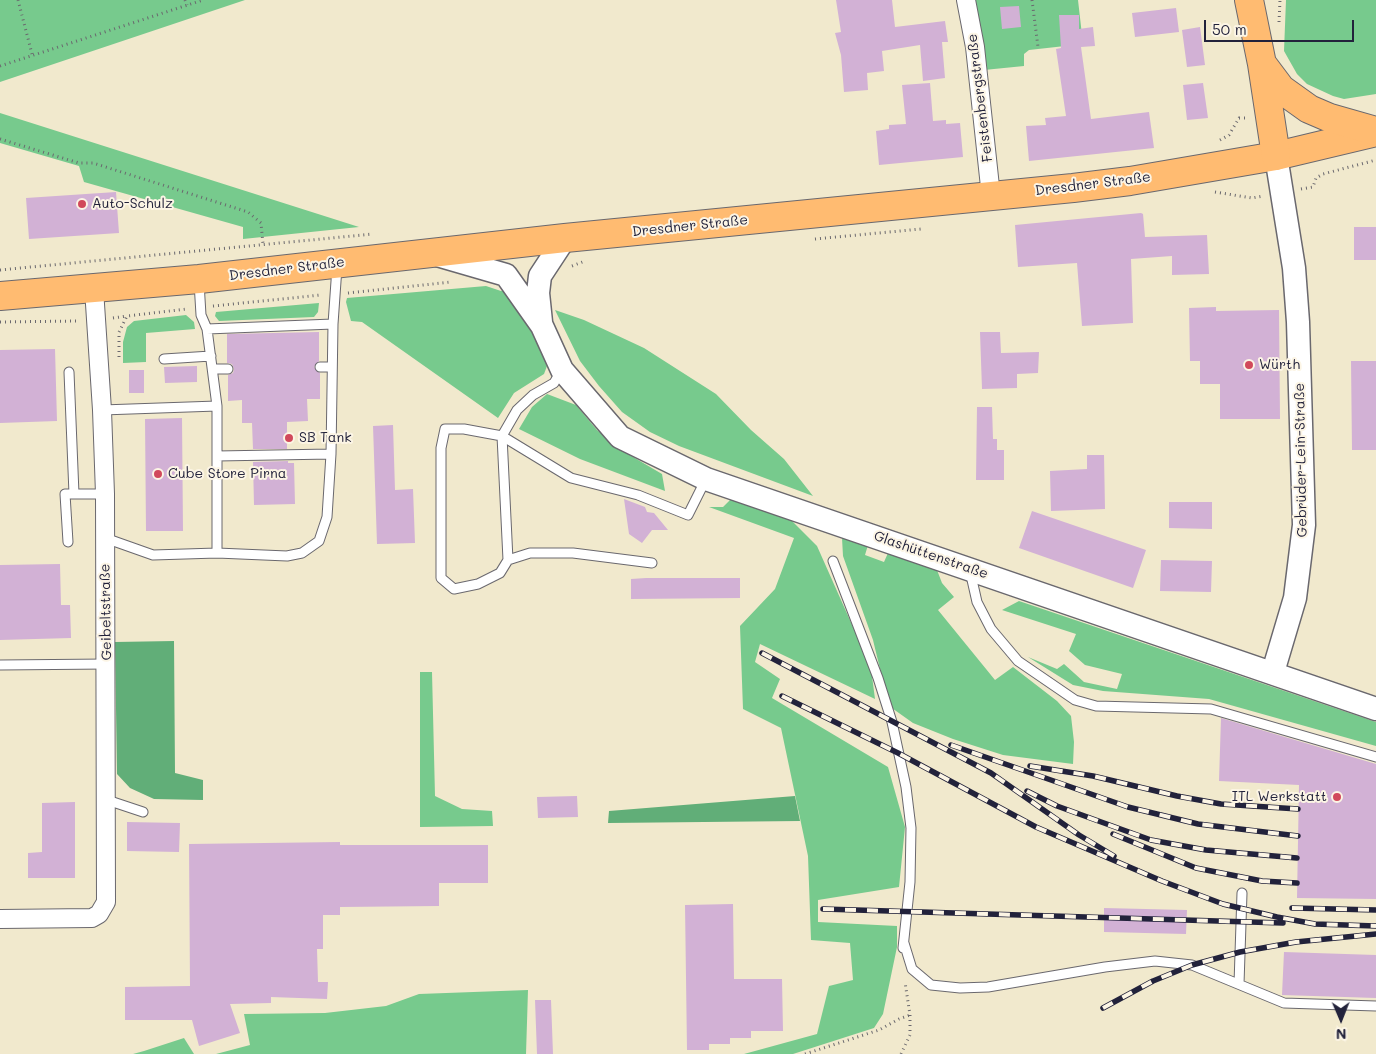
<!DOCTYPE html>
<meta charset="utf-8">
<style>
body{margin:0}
#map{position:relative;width:1376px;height:1054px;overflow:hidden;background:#f1e9cd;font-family:Mali,sans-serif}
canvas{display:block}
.north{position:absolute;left:1316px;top:994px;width:50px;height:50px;-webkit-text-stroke:4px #fcf5e5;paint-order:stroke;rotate:179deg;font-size:14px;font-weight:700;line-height:20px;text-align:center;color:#22223b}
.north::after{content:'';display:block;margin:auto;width:18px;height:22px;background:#22223b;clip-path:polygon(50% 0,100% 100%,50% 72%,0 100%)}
.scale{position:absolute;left:1204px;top:20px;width:150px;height:22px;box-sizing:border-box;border:2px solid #22223b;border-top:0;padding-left:6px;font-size:15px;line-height:18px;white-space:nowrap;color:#22223b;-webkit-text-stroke:4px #fcf5e5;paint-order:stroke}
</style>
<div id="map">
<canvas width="1376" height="1054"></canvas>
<div class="north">N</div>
<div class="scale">50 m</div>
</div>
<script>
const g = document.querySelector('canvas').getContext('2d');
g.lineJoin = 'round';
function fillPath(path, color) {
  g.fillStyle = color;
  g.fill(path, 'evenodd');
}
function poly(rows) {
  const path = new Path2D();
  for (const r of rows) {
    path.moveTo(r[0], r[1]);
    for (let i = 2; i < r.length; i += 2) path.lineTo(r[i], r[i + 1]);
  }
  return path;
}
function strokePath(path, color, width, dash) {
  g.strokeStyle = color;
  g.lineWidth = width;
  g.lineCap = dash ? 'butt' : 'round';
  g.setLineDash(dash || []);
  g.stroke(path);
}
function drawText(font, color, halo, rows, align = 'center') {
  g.font = font + ' Mali,sans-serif';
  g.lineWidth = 4;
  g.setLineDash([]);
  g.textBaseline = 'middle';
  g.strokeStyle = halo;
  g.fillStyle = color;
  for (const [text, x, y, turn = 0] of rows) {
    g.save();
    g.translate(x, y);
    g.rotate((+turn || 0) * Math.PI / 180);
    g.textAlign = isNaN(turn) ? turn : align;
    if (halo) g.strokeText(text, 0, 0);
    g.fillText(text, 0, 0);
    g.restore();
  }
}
fillPath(poly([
 [0,0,245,0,0,82],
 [971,0,1078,0,1083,44,1029,50,1024,54,1024,66,984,70],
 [1286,0,1376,0,1376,94,1344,99,1333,96,1307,84,1297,74,1284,51],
 [0,113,359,227,243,239,243,227,84,182,79,166,0,143],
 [486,286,501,291,508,288,531,329,547,366,544,374,514,393,498,418,362,322,351,321,346,302,347,298],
 [319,303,318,312,314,317,219,321,215,316,216,312],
 [555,310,584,320,644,348,716,394,751,430,784,459,813,496,679,446,650,432,622,412,599,386,580,361],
 [186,315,194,322,195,329,146,333,146,362,123,363,123,342,127,327,134,321],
 [547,394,576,405,597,430,628,454,662,474,665,491,580,459,519,429,532,407],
 [732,498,790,519,817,546,861,645,872,676,875,699,760,644,755,662,780,679,772,698,888,767,905,827,899,887,818,900,818,922,897,926,897,947,883,1014,874,1028,793,1054,744,1054,817,1034,829,986,853,980,850,943,811,940,808,856,781,728,743,709,740,626,775,589,794,538,709,507,723,507],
 [842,538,868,545,865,555,884,562,888,553,937,570,942,583,954,597,938,610,995,680,1013,667,1057,701,1071,716,1074,742,1073,764,1003,755,953,739,913,723,889,706,873,640,843,556],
 [1019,601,1376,722,1376,746,1209,699,1103,691,1073,685,1028,657,1057,669,1064,664,1084,682,1117,689,1122,674,1085,665,1069,651,1076,634,1002,610],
 [420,672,432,672,435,796,462,809,492,811,493,826,420,827],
 [528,990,526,1054,216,1054,250,1045,244,1014,325,1013,386,1006,419,994],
 [184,1038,194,1054,133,1054,144,1051]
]), '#77ca8d');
fillPath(poly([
 [174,641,175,773,203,780,203,800,154,799,130,788,117,774,115,642],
 [795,796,800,821,608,823,609,811]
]), '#61ae78');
fillPath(poly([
 [836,0,892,0,895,27,945,21,948,42,942,42,945,78,923,81,920,45,882,51,884,71,867,73,868,90,844,92,841,55,835,33,841,32],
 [1019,6,1021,27,1002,29,1000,7],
 [1176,8,1179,32,1135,37,1132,13],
 [1059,15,1079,15,1079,29,1093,27,1095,46,1081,47,1091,119,1149,112,1154,148,1029,161,1026,126,1046,125,1045,118,1066,116,1056,49,1061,48],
 [1200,27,1205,65,1187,67,1182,30],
 [930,83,933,121,946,120,946,124,960,123,963,157,879,165,876,131,889,129,889,125,906,124,902,85],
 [1203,83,1208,118,1187,120,1183,85],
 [116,192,119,233,29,239,26,198],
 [1141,213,1143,214,1145,237,1207,235,1209,274,1172,275,1172,256,1131,259,1133,323,1082,326,1077,263,1018,267,1015,225],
 [1354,227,1376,227,1376,260,1354,260],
 [1216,307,1216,311,1279,310,1280,419,1220,419,1220,384,1200,384,1200,361,1190,361,1189,308],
 [319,332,319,361,314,367,320,373,320,399,307,399,308,421,287,422,287,449,253,449,252,423,242,423,242,400,228,401,228,375,233,373,234,369,232,364,227,363,227,334],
 [980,332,1000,332,1001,353,1039,352,1038,373,1017,374,1017,388,982,389],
 [55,349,57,421,0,423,0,350],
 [1351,361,1376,361,1376,450,1352,450],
 [197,366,197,382,165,383,164,367],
 [129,370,144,370,144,393,129,393],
 [977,407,992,407,993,439,997,439,997,450,1004,450,1004,480,976,480],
 [182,418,183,531,146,531,145,419],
 [393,425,395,490,413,489,415,543,377,544,373,426],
 [1087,455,1104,455,1105,509,1051,511,1050,471,1087,469],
 [288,461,288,463,294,463,295,504,254,505,253,462],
 [624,499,645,507,647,512,654,513,668,530,652,530,642,543,629,534],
 [1169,502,1212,502,1212,529,1169,528],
 [1032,511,1146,550,1133,588,1019,548],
 [1161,560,1212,561,1211,592,1160,591],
 [60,564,61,605,70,605,71,638,0,640,0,565],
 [646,578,740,578,740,598,631,599,631,579],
 [1221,718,1376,764,1376,899,1297,898,1299,785,1219,781],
 [577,796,578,817,538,818,537,797],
 [75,802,75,878,28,878,28,853,42,852,42,803],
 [127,822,180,823,179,852,127,851],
 [340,842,340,845,488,845,488,883,439,883,439,906,340,907,340,915,323,915,323,949,317,949,318,982,328,982,327,999,271,997,271,1003,230,1004,240,1033,199,1046,192,1020,125,1020,125,987,190,986,189,844],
 [733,904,734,979,782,979,783,1031,751,1031,751,1038,730,1038,730,1044,709,1044,709,1050,687,1050,685,905],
 [1104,908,1187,910,1186,934,1104,932],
 [1284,952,1376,955,1376,998,1282,995],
 [535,1000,551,1000,553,1054,537,1054]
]), '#d2b1d5');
const service = poly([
 [199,282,201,315,207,329,217,406],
 [207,329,333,324],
 [164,359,211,356],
 [320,367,332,367],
 [214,369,228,369],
 [69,372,74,494],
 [102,410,217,406,217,553,287,556,302,553,319,541,327,517,331,454,217,456],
 [331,454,333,324,337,267],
 [105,538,153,555,217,553],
 [68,542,65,494,105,494],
 [508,560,502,436,517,410,533,395,554,383,561,371],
 [833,561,878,678,892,722,906,787,911,828,910,882,903,948],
 [652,563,573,553,530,553,508,560,500,573,478,584,454,589,441,578,441,448,445,429,464,429,502,436,571,478,638,495,688,515,706,479],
 [970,571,977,602,991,629,1018,661,1075,700,1096,706,1211,709,1376,757],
 [0,665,107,664],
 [107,800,143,812],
 [904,943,912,969,931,985,960,988,988,987,1105,967,1155,961,1192,965,1284,1003,1376,1006],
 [1239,984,1242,893]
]);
const minor = poly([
 [966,0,975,47,991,196],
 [0,919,92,918,99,914,106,902,105,494,102,410,94,289]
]);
const tertiary = poly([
 [437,255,506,275,542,326,562,370,620,437,706,479,1376,709],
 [541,322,538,293,540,276,565,238],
 [1273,672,1295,598,1304,525,1298,322,1294,268,1276,156]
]);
const primary = poly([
 [0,296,199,279,565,238,1073,188,1130,181,1276,156,1376,132]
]);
const trunk = poly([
 [1249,0,1262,64,1276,156],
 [1263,65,1281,89,1309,109,1330,118,1376,131]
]);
strokePath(service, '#6a686e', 11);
strokePath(minor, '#6a686e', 20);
strokePath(tertiary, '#6a686e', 25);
strokePath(primary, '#6a686e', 30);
strokePath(trunk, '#6a686e', 30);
strokePath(poly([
 [18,0,32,54],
 [185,0,187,5],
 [1032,0,1038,47],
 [1279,22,1280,0],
 [0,66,203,0],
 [0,139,79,163,93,163,248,212,261,223,263,244],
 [1220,140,1229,135,1239,118,1248,118],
 [1301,189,1313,187,1316,178,1323,174,1376,160],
 [1215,192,1252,198,1263,196],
 [815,239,921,229],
 [572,266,585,261],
 [0,270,373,234],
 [348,293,451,282],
 [213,306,321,295],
 [113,318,127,316],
 [0,322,79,321],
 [119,357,119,332,127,316,187,309],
 [805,1054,879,1030,899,1019,910,1015],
 [901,1054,910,1035,910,1015,905,982]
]), '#6a686e', 3, [1, 4]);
strokePath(service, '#fff', 9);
strokePath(minor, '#fff', 18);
strokePath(tertiary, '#fff', 22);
strokePath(primary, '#ffbb71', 28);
strokePath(trunk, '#ffbb71', 28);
const rail = poly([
 [762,653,991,773,1079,835,1114,856],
 [782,696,898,753,1036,827,1162,881,1223,904,1277,917,1315,924,1376,926],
 [951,745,1128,807,1198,824,1298,836],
 [1030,766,1093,776,1177,796,1221,804,1298,809],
 [1027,791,1057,806,1151,840,1206,850,1297,858],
 [1113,834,1196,868,1262,881,1297,883],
 [1292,908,1376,910],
 [823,909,1283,923],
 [1103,1008,1153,981,1192,965,1240,952,1296,942,1376,934]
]);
strokePath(rail, '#22223b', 5.5);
strokePath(rail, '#fcf5e5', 4, [11]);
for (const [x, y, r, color] of [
 [82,204,5,"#d1495b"],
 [1249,365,5,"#d1495b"],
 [289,438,5,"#d1495b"],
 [158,474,5,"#d1495b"],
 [1337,797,5,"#d1495b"]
]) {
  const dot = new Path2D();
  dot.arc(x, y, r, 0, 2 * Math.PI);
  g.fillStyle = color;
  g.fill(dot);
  strokePath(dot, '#fcf5e5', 2);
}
drawText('14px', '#22223b', '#fcf5e5', [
 ["Feistenbergstraße",980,98,-97],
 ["Dresdner Straße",1093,184,-7],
 ["Dresdner Straße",690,226,-6],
 ["Dresdner Straße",287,269,-7],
 ["Gebrüder-Lein-Straße",1301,460,-91],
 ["Glashüttenstraße",931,555,19],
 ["Geibeltstraße",106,612,-91]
]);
drawText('14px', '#22223b', '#fcf5e5', [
 ["Auto-Schulz",92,204],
 ["Würth",1259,365],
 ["SB Tank",299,438],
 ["Cube Store Pirna",168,474],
 ["ITL Werkstatt",1327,797,"right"]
], 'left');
</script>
